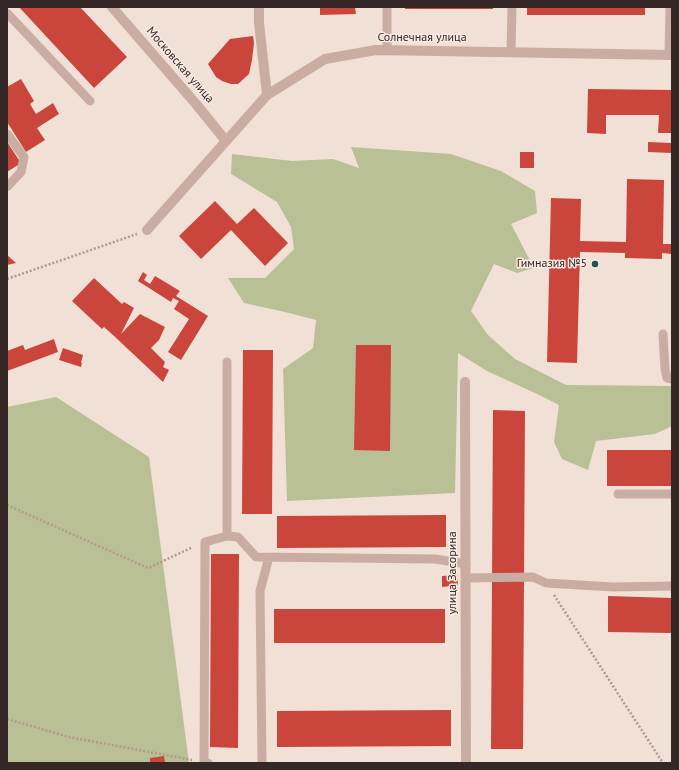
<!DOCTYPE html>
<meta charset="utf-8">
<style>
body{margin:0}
#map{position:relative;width:679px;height:770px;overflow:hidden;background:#f1e0d6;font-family:"PT Sans",sans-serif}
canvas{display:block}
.frame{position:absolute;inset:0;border:8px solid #342725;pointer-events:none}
</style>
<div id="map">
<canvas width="679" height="770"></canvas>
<div class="frame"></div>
</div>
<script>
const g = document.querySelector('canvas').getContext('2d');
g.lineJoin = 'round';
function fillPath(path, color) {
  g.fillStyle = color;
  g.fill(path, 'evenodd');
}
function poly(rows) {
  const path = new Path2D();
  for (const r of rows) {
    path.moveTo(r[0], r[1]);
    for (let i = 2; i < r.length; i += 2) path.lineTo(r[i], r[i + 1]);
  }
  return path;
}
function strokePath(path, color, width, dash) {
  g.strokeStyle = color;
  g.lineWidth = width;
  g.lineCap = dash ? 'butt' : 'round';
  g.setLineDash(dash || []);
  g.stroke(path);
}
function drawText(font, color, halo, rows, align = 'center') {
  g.font = font + ' "PT Sans",sans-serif';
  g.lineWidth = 3;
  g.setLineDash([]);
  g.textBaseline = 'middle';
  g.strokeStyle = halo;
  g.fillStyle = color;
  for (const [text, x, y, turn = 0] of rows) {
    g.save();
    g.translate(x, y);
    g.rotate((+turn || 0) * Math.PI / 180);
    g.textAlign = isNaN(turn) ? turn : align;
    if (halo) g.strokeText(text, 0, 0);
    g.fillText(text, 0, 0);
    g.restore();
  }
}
fillPath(poly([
 [351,147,451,154,501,171,535,191,537,213,511,224,534,268,517,273,494,264,471,311,488,335,515,359,566,385,672,386,672,426,655,434,596,441,588,470,562,459,554,442,559,405,537,394,487,371,458,353,455,493,287,501,283,369,313,348,316,320,285,312,244,303,228,278,265,278,294,249,291,227,277,202,231,174,232,154,292,161,333,159,359,168],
 [56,397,149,457,189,763,7,763,7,407]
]), '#b9c096');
fillPath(poly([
 [19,7,80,7,127,57,94,88],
 [320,7,355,7,356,14,320,15],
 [405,7,493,7,493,9,405,9],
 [527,7,645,7,645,15,527,15],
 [253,36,254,43,252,60,249,74,238,84,231,84,222,81,216,77,208,64,230,39],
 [21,79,34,101,30,104,36,114,53,103,59,114,37,128,45,140,26,152,7,122,7,87],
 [588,89,672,90,672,133,658,133,659,115,606,115,606,134,587,133],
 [7,142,21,163,7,172],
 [648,142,672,143,672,153,648,152],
 [520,152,534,152,534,168,520,168],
 [627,179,664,180,663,244,672,244,672,254,662,253,662,259,625,258,625,253,580,252,577,363,547,362,551,198,581,199,580,241,626,242],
 [215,201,237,224,254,208,288,243,265,266,231,230,201,259,179,236],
 [7,255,16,263,7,265],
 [143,272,147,275,144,280,150,284,155,276,180,291,176,296,208,316,181,360,168,352,189,319,174,309,179,301,173,298,171,302,138,281],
 [94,278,122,304,124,302,134,308,121,334,140,314,165,327,159,340,151,348,165,362,163,367,169,370,163,382,113,335,104,327,102,329,72,301],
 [54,339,58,352,7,371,7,351,23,345,25,350],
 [356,345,391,345,390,451,354,450],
 [63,348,83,355,81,363,82,363,81,367,59,360],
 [243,350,273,350,272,514,242,514],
 [493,410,525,411,523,749,491,749],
 [607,450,672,450,672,486,607,486],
 [446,515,446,547,277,548,277,516],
 [211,554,239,554,238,748,210,747],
 [457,575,458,585,442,587,442,576],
 [608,596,672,598,672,633,608,632],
 [274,609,445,609,445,643,274,643],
 [451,710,451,746,277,747,277,711],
 [164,756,165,763,150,763,150,758]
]), '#ca453b');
strokePath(poly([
 [7,279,137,234],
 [7,505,148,568,193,547],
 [554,595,663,763],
 [7,719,69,737,192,760]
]), '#b5978c', 2.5, [2, 2]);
strokePath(poly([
 [387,7,387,50],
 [7,13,90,101],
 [511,52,512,7],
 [669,55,670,7],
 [7,134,24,157,21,172,7,187],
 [663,334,665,369,667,378,672,379],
 [618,494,672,494],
 [227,536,238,537,256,557,435,559,466,564],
 [466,578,533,577,546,583,613,587,672,586],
 [208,763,204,762,205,542,227,536,227,362],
 [262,763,260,591,269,557]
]), '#c9ada2', 9);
strokePath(poly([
 [112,7,196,104,226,141],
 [259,7,259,23,267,95],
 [147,230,267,95,325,59,376,50,672,55],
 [465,382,466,763]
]), '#c9ada2', 10);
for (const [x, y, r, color] of [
 [595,264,4,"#19564f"]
]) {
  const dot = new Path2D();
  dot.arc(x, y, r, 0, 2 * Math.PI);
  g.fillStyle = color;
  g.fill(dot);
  strokePath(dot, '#f9eae2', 1.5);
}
drawText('12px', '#342725', '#f9eae2', [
 ["Солнечная улица",422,38],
 ["Московская улица",180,65,49],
 ["улица Засорина",453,573,-90]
]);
drawText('12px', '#342725', '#f9eae2', [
 ["Гимназия №5",587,264]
], 'right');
</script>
